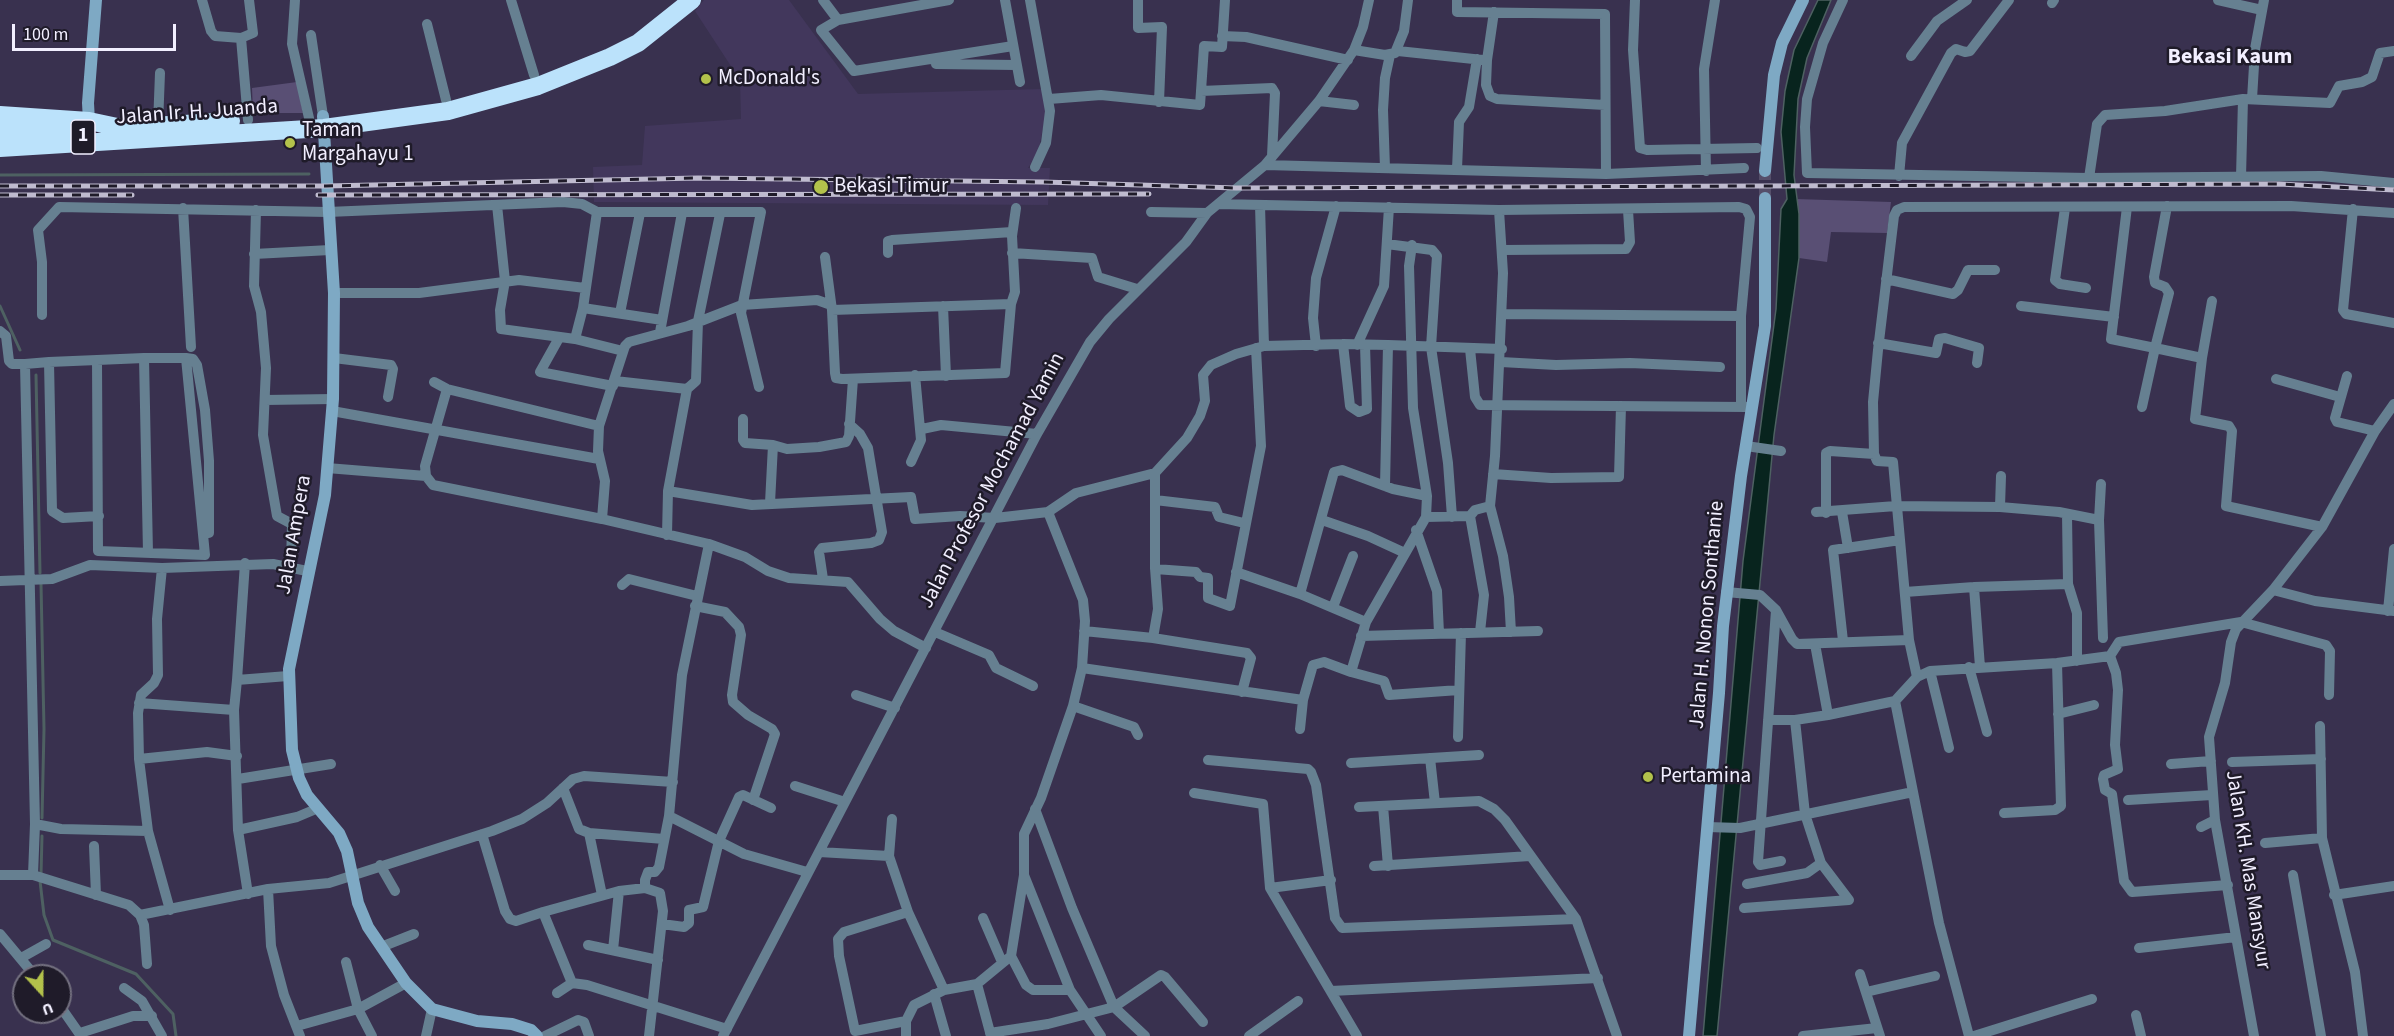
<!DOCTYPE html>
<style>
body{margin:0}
#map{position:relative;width:2394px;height:1036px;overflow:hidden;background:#39314f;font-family:"Source Sans 3",sans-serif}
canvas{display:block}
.north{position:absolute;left:12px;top:964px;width:60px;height:60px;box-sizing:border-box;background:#1f1b29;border:2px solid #73707f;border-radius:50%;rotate:159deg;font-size:16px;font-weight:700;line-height:24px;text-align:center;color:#f2efff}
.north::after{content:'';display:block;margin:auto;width:21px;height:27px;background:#b3c24b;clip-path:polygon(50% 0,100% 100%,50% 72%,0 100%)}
.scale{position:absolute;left:12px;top:24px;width:164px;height:27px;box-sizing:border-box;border:3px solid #f2efff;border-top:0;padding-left:8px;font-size:18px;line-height:21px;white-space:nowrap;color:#f2efff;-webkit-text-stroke:4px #1f1b29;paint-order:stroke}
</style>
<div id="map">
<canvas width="2394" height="1036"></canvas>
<div class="north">U</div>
<div class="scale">100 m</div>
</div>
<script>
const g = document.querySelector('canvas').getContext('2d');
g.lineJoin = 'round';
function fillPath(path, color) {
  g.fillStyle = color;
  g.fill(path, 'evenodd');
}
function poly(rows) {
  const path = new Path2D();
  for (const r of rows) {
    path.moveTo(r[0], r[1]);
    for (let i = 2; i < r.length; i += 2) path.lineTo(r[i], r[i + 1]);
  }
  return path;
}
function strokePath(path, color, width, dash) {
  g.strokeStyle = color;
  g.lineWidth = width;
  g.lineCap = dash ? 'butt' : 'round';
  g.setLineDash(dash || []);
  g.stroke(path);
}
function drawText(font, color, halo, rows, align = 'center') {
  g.font = font + ' "Source Sans 3",sans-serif';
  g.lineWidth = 5;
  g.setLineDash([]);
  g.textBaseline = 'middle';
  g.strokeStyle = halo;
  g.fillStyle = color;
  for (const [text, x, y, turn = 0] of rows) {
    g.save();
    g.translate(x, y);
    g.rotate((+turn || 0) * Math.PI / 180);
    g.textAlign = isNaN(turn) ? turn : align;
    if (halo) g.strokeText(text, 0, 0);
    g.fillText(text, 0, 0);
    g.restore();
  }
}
fillPath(poly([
 [704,0,789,0,858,94,1042,89,1046,113,1038,153,1028,168,1050,168,1048,205,594,202,593,167,642,165,645,126,741,119,740,80,695,11]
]), '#42375c');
fillPath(poly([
 [297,82,303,113,253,113,252,88],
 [1795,199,1891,202,1887,233,1831,232,1827,262,1799,258,1799,214]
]), '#594f74');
const water = poly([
 [1818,0,1831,0,1807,58,1798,99,1794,175,1799,214,1799,258,1774,435,1717,1036,1703,1036,1743,561,1776,309,1781,209,1787,199,1781,132,1785,91,1794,50,1818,0]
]);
fillPath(water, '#08241e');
strokePath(water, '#4e6162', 1.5);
strokePath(poly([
 [0,175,309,174],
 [0,306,20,350],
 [36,375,40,573],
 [41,584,44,729,42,818],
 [41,874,42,836],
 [40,881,44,915,53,940,136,974,173,1014,176,1036]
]), '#4e6162', 3);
strokePath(poly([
 [1765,198,1765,171]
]), '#554e69', 12, [12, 6]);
strokePath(poly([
 [202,0,211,31,215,36,241,38,248,120],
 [295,0,292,44,309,118],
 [511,0,534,75],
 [823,0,838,20,949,0],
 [1005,0,1020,82],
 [1030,0,1050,111,1046,143,1035,167],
 [1138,0,1138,28,1162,27,1159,102],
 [1457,0,1457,12,1605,14,1606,174],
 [1635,0,1633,50,1640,148,1647,150,1757,148],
 [1843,0,1823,43,1807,99,1805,127,1807,173,2089,178,2321,176,2394,183],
 [2218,0,2262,10],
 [2052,3,2054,0],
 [1494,12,1487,60,1486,85,1490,96,1497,99,1605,105],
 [838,20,821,30,854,71,1013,46],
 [427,24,446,100],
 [311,35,323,116],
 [1222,36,1246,37,1348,60],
 [241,38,253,33,249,0],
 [1354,50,1385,55,1395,53,1404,31,1408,0],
 [1398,51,1483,60],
 [1911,56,1937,21,1967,0],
 [936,64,1016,65],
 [1201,91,1204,46,1222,47,1225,0],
 [1049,99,1101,95,1200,105,1201,91,1272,88,1275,93,1272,156],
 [2252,99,2255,49,2264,0],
 [1319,101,1354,105],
 [158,125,160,73],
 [1265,165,1606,174,1744,168],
 [1385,168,1383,110,1385,78,1390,55],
 [1457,169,1459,122,1469,107,1477,59],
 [1706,171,1704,69,1715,0],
 [1899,176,1902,143,1951,53,1956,49,1965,52,1970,51,2009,0],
 [2241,177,2243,99],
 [2089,178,2097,124,2105,115,2165,111,2243,99,2330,103,2339,86,2362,82,2372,77,2380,53,2394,51],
 [1218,204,1499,210,1739,207,1746,209,1750,217,1741,316,1741,406],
 [497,205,505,281,500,310,501,329,575,339,623,351],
 [1260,205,1264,346],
 [2127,207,2111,339,2155,348,2169,293,2165,287,2155,283,2154,277,2167,206],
 [183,208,191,347],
 [2065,208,2055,280,2060,284,2086,288],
 [2353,209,2343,310,2346,314,2394,323],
 [256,210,254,286,261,312,266,368,263,435,277,516,292,524,291,566],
 [1151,212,1207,213],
 [1387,244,1432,250,1437,256,1431,347,1448,463,1452,517],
 [1412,245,1409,266,1413,408,1427,496,1426,517],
 [1503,250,1626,249,1630,242,1628,210],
 [888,253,888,241,892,240,1012,232],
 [1012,253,1092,258,1098,277,1137,289],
 [254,254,330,250],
 [825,257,832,310,835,373,836,378,842,379,1005,373,1011,304],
 [1886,279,1953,294,1958,290,1968,270,1995,270],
 [334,293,419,293,519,280,585,288],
 [943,306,946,376],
 [2021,306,2114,317],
 [583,308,662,320],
 [832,310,1011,304,1015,292,1012,236,1016,208],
 [620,313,640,213],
 [1503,314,1741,316],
 [42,315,42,262,38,230,59,207,328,212,563,202,582,204,597,212,761,212,741,313,759,387],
 [0,331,6,336,9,361,12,364,25,364,49,362,97,360,144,358,186,358,205,555,98,551,97,360],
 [660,332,682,213],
 [559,338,540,372,613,386],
 [575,339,583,308,597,212],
 [1878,343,1936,353,1939,339,1945,338,1979,348,1977,363],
 [1343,344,1350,406,1359,412,1367,409,1365,345],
 [1357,345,1384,286,1389,207],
 [1388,345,1502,349],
 [1316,346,1313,318,1316,278,1336,206],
 [1470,349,1475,397,1480,405,1747,407],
 [144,358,148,553],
 [186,358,193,359,197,365,205,410,209,461,209,533],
 [334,358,391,365,393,369,388,397],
 [2202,358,2195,419,2229,426,2232,431,2226,506,2322,527],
 [49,362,52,511,63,518,99,516],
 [1501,362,1556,365,1630,363,1720,367],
 [25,364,35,824,33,875],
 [2347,376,2335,418,2337,422,2375,431],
 [2276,379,2340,397],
 [615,381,687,389],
 [434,382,447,389,599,426],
 [447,389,425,466,426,476,433,485,602,519,709,544,745,557,768,571,789,578,848,582,880,619,894,631,926,648],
 [265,400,333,399],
 [2142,407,2155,348,2202,358,2212,301],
 [332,411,599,459],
 [743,419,743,440,745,443,773,445,787,449,819,447,846,442,849,436,853,379],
 [922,429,941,425,1037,434],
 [1746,446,1781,451],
 [911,462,921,440,915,375],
 [327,468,426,476],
 [1493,474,1551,478,1619,477,1621,406],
 [2001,476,2000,507,2059,512,2099,520],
 [2101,484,2099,520,2103,638],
 [668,491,752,505,911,497,915,519,960,516,995,518,1048,512,1076,493,1155,473,1187,438,1200,416,1205,401,1203,375,1211,365,1236,354,1264,346,1343,344,1388,345,1385,486],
 [1155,500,1215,507,1219,517,1244,523],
 [770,503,773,445],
 [1490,506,1503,556,1509,597,1511,632],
 [1816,512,1896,506,2000,507],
 [1842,512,1848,548],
 [1826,513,1826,453,1830,451,1874,454],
 [2067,514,2068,584,2077,613,2077,661],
 [1470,516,1475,510,1490,506,1495,456,1503,273,1499,210],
 [602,519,605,481,598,451,599,426,625,346,629,342,688,326,742,305,817,300,831,305],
 [1322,520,1368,536,1405,553],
 [1416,530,1437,591,1439,633],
 [667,535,668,491,687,389,696,381,698,321,720,214],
 [162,568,157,619,158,675,154,683,141,695,138,713,139,759,148,831,170,910],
 [1155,569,1196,572,1200,577,1208,578,1208,598,1230,606,1261,446,1256,348],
 [1236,572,1300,594,1366,622],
 [823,579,819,552,822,548,871,543,879,540,882,532,868,448,860,434,849,424],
 [0,581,52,579,90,565,162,568,273,564,307,571],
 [622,585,629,579,697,596],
 [2273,590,2315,601,2394,611],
 [1726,592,1760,595,1776,610,1792,639,1797,644,1909,640],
 [1905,592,1974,587],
 [1300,594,1334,472,1342,470,1393,489,1427,496],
 [695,606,725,612,739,627,741,635,732,695,733,702,748,715,772,729,775,734,753,800],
 [1333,607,1353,556],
 [1776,610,1758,862,1760,865,1781,861],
 [2388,611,2394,549],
 [1084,631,1153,638,1247,653,1251,658,1242,692],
 [935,632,989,655,996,668,1033,686],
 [1361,636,1538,631],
 [1153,638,1158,609,1155,568,1155,473],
 [1843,641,1833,550,1900,540],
 [1815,644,1828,715],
 [2110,656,2116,673,2118,690,2115,745,2118,769,2104,775,2103,779,2105,790,2112,794,2124,881,2132,892,2228,885],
 [1969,667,1987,732],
 [1980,667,1974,587,2068,584],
 [1082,668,1303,700,1313,665,1324,662,1351,672,1366,622,1426,517,1470,516,1484,595,1480,632],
 [1930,671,1949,748],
 [1351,672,1384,681,1389,695,1459,690],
 [1917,677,1909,640,1893,462,1877,461,1874,454,1873,402,1878,350,1894,216,1897,210,1904,207,2291,206,2394,213],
 [237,680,245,563],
 [856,695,895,708],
 [1895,701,1939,923,1969,1036],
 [139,703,234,710],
 [1073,706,1134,727,1138,735],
 [2058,714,2094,705],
 [1768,720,1795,720,1828,715,1895,701,1917,677,1930,671,2057,663,2110,656,2119,642,2241,622,2326,645,2330,651,2329,695],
 [2320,726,2322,838,2355,972,2363,1036],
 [1300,729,1303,700],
 [1458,737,1461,633],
 [1430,758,1435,803],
 [139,759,207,752,237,756],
 [1208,760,1308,769,1311,772,1316,785,1335,918,1342,928,1576,919],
 [2232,762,2321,759],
 [1351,763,1479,755],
 [2171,764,2211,761],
 [238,779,331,764],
 [795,786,845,802],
 [563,788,579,829,589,833,602,895],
 [1194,793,1263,804,1270,888,1357,1036],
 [2128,800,2212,795],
 [1383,806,1388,866],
 [1359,807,1479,801,1494,809,1505,820,1576,919,1617,1036],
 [1035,809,1072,908,1114,1007,1145,1036],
 [2004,813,2055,810,2061,806,2057,663],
 [669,816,744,854,807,872],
 [892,819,889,856,908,912,944,990],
 [35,824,61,829,148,831],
 [1707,827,1740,828,1913,792],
 [2201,827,2215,820],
 [238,830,297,817,316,809],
 [589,833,664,839],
 [482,834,505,911,510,919,516,921,543,912],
 [2265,843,2322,838],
 [94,846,96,895],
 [819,852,889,856],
 [380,865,395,891],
 [1374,866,1530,856],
 [0,875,33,875,129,905,140,915,144,925,147,964],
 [1024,875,1070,990,1101,1036],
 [2293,875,2321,1036],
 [1747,884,1807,873,1821,863],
 [1270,888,1331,880],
 [268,889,271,946,284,995,300,1036],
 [248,894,238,830,234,710,237,680,288,676],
 [2334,895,2394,886],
 [1744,908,1849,900,1821,863,1805,814,1795,720],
 [140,915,268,889,329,883,492,831,522,819,547,803,573,779,584,776,673,782],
 [983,918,1002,962],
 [662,924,684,927,689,923,689,910,703,907,719,841,739,797,743,795,771,808],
 [0,934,35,976],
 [588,945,658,960],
 [381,947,414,934],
 [2139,948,2236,937],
 [613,950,619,891],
 [1011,956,1026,985,1033,990,1070,990],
 [21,958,46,944],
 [346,962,358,1009,406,983],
 [1860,974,1880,1036],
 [572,983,543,912,619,891,645,888],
 [977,984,991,1036],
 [124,988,142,1001,162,1036],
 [1331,991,1598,978],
 [1866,992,1935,976],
 [557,993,572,983,587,985,727,1029],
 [934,994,946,1036],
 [60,1006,81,1036],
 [2136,1015,2141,1036],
 [906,1021,855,1031,839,956,838,939,844,932,908,912],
 [297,1026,358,1009,372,1036],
 [80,1033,133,1016,152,1016],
 [990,1033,1048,1024,1114,1007,1161,975,1165,977,1203,1022],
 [426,1036,432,1009],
 [545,1036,578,1020,584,1022,589,1036],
 [649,1036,663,911,660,893,645,888,645,880,648,872,655,872,659,867,669,816,682,675,709,544],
 [723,1036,1037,434,1090,342,1109,319,1186,242,1207,213,1265,165,1319,101,1354,50,1363,27,1369,0],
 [906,1036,906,1021,914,1005,944,990,977,984,1011,956,1024,875,1024,834,1041,798,1073,706,1082,668,1085,621,1083,600,1048,512],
 [1249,1036,1298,1001],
 [1803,1036,1877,1028],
 [1974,1036,2092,999],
 [2254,1036,2215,820,2209,737,2225,683,2231,642,2236,629,2273,590,2322,527,2375,431,2394,404]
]), '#668091', 10);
strokePath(poly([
 [323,116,334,293,333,399,325,495,289,669,292,750,299,778,307,795,339,833,347,851,358,903,368,927,406,983,432,1009,477,1021,512,1024,531,1030,537,1036],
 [89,121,88,103,96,0],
 [1765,171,1774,75,1782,43,1803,0],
 [1689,1036,1719,693,1723,626,1741,476,1765,326,1765,198]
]), '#7ea9c4', 12);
strokePath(poly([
 [0,115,89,121,122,128,231,121],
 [0,133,73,130],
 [0,148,324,128,448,111,538,86,610,57,638,43,692,0]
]), '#bbe2fb', 18);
const rail = poly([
 [0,186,326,186,698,178,1043,182,1236,188,2279,184,2394,190],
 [0,195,132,195],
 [318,195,1149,194]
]);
strokePath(rail, '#bfbbcf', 5);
strokePath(rail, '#1f1b29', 3, [9]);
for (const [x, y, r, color] of [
 [706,79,6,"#b3c24b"],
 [290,143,6,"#b3c24b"],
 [821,187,8,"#b3c24b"],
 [1648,777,6,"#b3c24b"]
]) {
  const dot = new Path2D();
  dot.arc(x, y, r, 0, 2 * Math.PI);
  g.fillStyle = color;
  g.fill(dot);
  strokePath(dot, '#1f1b29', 2);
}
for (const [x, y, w] of [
 [83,137,24]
]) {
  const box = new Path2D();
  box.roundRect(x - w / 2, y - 17, w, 34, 4.5);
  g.fillStyle = '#1f1b29';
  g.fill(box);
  strokePath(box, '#f2efff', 1.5);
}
drawText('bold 20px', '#f2efff', null, [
 ["1",83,137]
]);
drawText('21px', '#f2efff', '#1f1b29', [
 ["McDonald's",718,79],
 ["Taman",302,131],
 ["Margahayu 1",302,155],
 ["Bekasi Timur",834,187],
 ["Pertamina",1660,777]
], 'left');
drawText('21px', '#f2efff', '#1f1b29', [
 ["Jalan Ir. H. Juanda",197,113,-4],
 ["Jalan Profesor Mochamad Yamin",993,481,-62],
 ["Jalan Ampera",295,535,-80],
 ["Jalan H. Nonon Sonthanie",1708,615,-85],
 ["Jalan KH. Mas Mansyur",2247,870,81]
]);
drawText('bold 22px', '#f2efff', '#1f1b29', [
 ["Bekasi Kaum",2230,58]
]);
</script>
